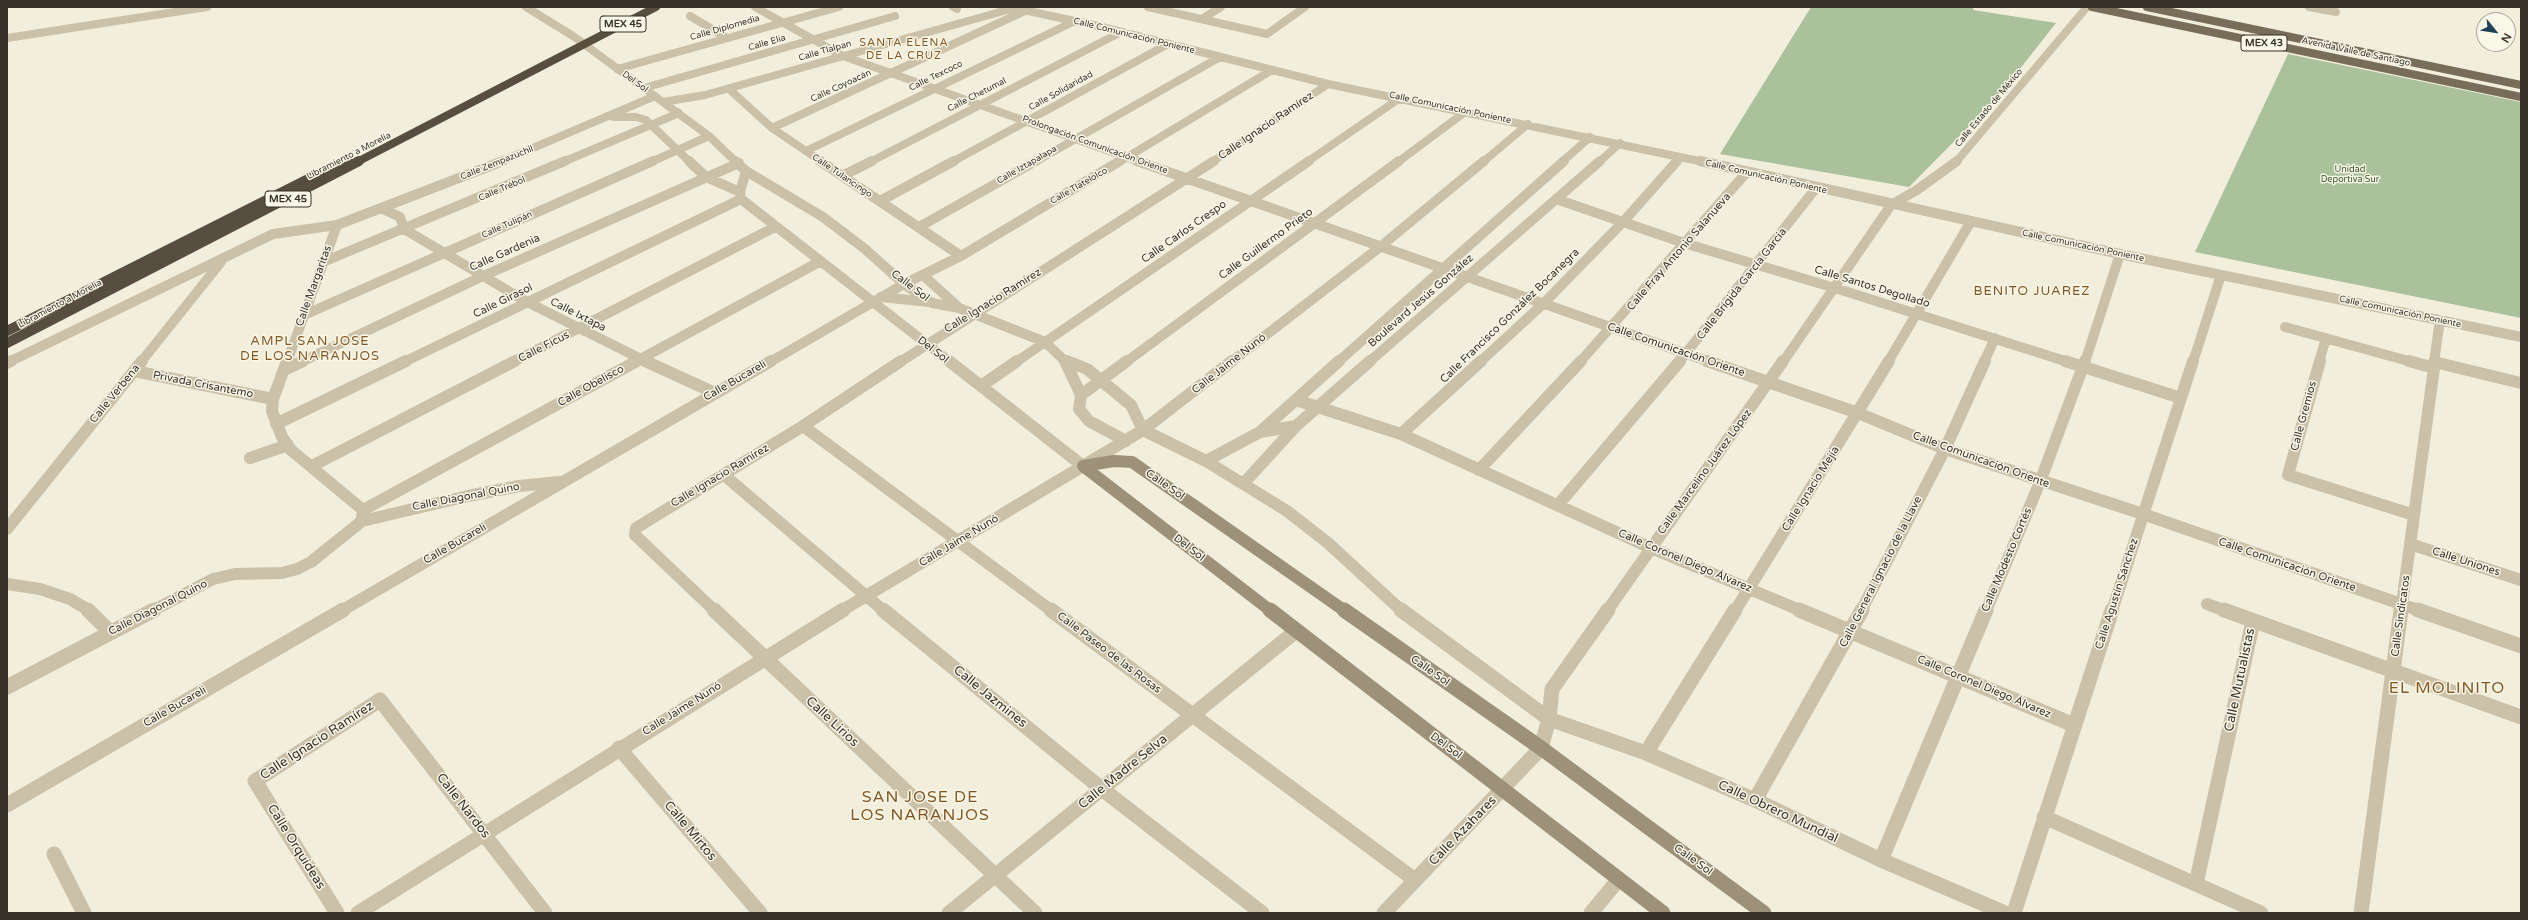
<!DOCTYPE html>
<meta charset="utf-8">
<style>
body{margin:0}
#map{position:relative;width:2528px;height:920px;overflow:hidden;background:#f2eedc;font-family:"Varela Round",sans-serif}
canvas{display:block}
.frame{position:absolute;inset:0;border:8px solid #373128;pointer-events:none}
.north{position:absolute;left:2476px;top:12px;width:40px;height:40px;box-sizing:border-box;background:#f9f7e8;border:1px solid #aba89b;border-radius:50%;rotate:120deg;font-size:11px;font-weight:700;line-height:16px;text-align:center;color:#373128}
.north::after{content:'';display:block;margin:auto;width:14px;height:18px;background:#1e4358;clip-path:polygon(50% 0,100% 100%,50% 72%,0 100%)}
</style>
<div id="map">
<canvas width="2528" height="920"></canvas>
<div class="frame"></div>
<div class="north">N</div>
</div>
<script>
const g = document.querySelector('canvas').getContext('2d');
g.lineJoin = 'round';
function fillPath(path, color) {
  g.fillStyle = color;
  g.fill(path, 'evenodd');
}
function poly(rows) {
  const path = new Path2D();
  for (const r of rows) {
    path.moveTo(r[0], r[1]);
    for (let i = 2; i < r.length; i += 2) path.lineTo(r[i], r[i + 1]);
  }
  return path;
}
function strokePath(path, color, width, dash) {
  g.strokeStyle = color;
  g.lineWidth = width;
  g.lineCap = dash ? 'butt' : 'round';
  g.setLineDash(dash || []);
  g.stroke(path);
}
function drawText(font, color, halo, rows, align = 'center') {
  g.font = font + ' "Varela Round",sans-serif';
  g.lineWidth = 3;
  g.setLineDash([]);
  g.textBaseline = 'middle';
  g.strokeStyle = halo;
  g.fillStyle = color;
  for (const [text, x, y, turn = 0] of rows) {
    g.save();
    g.translate(x, y);
    g.rotate((+turn || 0) * Math.PI / 180);
    g.textAlign = isNaN(turn) ? turn : align;
    if (halo) g.strokeText(text, 0, 0);
    g.fillText(text, 0, 0);
    g.restore();
  }
}
fillPath(poly([
 [1811,7,1974,7,1973,10,2056,23,1997,98,1909,187,1720,154],
 [2288,54,2521,102,2521,318,2195,252]
]), '#aac19c');
strokePath(poly([
 [526,7,573,36,709,136,736,162],
 [755,7,843,56,1140,162],
 [953,7,957,9],
 [1148,7,1267,34,1305,7],
 [2309,7,2336,12],
 [690,16,727,38],
 [1202,19,1221,7],
 [7,38,207,7],
 [617,69,839,7],
 [644,88,895,16],
 [729,89,772,128,822,162],
 [663,102,705,95,1014,8,1098,26,1328,84,1704,162],
 [614,117,636,117,646,120,690,162],
 [772,128,1027,10],
 [806,151,1075,21],
 [500,162,655,96],
 [563,162,679,113],
 [651,162,709,136],
 [870,162,1121,32],
 [952,162,1168,44],
 [1035,162,1220,57],
 [1119,162,1272,70],
 [1212,162,1328,84],
 [1307,162,1400,98],
 [1398,162,1465,112],
 [1483,162,1528,124],
 [1562,162,1590,137],
 [1599,162,1620,143],
 [1676,162,1680,157],
 [1956,162,2087,7]
]), '#cac1a8', 8);
strokePath(poly([
 [689,161,706,177,740,192],
 [735,161,746,171,823,217,865,249,904,284,932,303,959,308,1045,342,1066,362],
 [820,161,961,256],
 [1137,161,1710,362],
 [1700,161,2120,254,2521,337],
 [746,171,740,192,741,199,950,362],
 [842,176,872,161],
 [1556,199,1687,244,1835,288,2068,362],
 [880,201,954,161],
 [381,208,400,217,404,229,527,302,647,362],
 [919,227,1036,161],
 [323,262,565,161],
 [923,275,958,307],
 [881,297,929,302],
 [304,315,653,161],
 [2285,327,2412,362],
 [1065,360,1070,362],
 [9,362,273,234,337,225,503,161],
 [141,362,221,262],
 [287,362,337,225],
 [301,362,481,277,739,163],
 [404,362,741,199],
 [513,362,775,227],
 [635,362,819,262],
 [770,362,904,284,961,256,1120,161],
 [900,362,1214,161],
 [1016,362,1309,161],
 [1126,362,1399,161],
 [1231,362,1380,247,1484,161],
 [1338,362,1564,161],
 [1369,362,1600,161],
 [1480,362,1543,304,1623,222,1677,161],
 [1580,362,1746,173],
 [1679,362,1816,188],
 [1783,362,1891,205,1917,190,1957,161],
 [1888,362,1970,223],
 [1984,362,1995,338],
 [2085,362,2120,254],
 [2193,362,2221,275],
 [2319,362,2326,338],
 [2434,362,2440,320]
]), '#cac1a8', 10);
strokePath(poly([
 [287,361,273,399,272,411,282,437,291,450,363,510,362,518],
 [645,361,715,393],
 [949,361,1083,466],
 [1065,361,1081,395,1079,409,1089,421,1126,441],
 [1067,361,1087,369,1131,405,1143,430,1206,461,1287,511,1328,543,1402,611],
 [1707,361,1858,413,1945,449,2143,514,2421,611],
 [2065,361,2181,398],
 [2320,361,2288,475,2414,515],
 [2409,361,2434,368],
 [2434,362,2521,383],
 [7,363,11,361],
 [284,370,303,361],
 [134,371,273,399],
 [981,386,1017,361],
 [1081,395,1127,361],
 [1296,400,1401,434,1651,548,1802,611],
 [276,424,406,361],
 [803,426,1052,611],
 [1260,432,1296,426],
 [1401,434,1481,361],
 [250,458,288,445],
 [1206,461,1260,432,1339,361],
 [312,466,515,361],
 [1479,470,1581,361],
 [724,475,884,611],
 [1244,483,1296,426,1370,361],
 [1558,505,1680,361],
 [363,510,637,361],
 [7,529,142,361],
 [2410,544,2521,580],
 [7,584,40,589,70,599,90,611],
 [2207,604,2226,611],
 [152,611,213,579,235,574,282,573,297,569,311,562,362,521,468,496,519,486,559,482],
 [341,611,771,361],
 [715,611,635,535,636,528,803,426,901,361],
 [841,611,1143,430,1232,361],
 [1607,611,1783,361],
 [1735,611,1889,361],
 [1861,611,1945,449,1985,361],
 [1986,611,2040,482,2085,361],
 [2112,611,2193,361],
 [2401,611,2435,361]
]), '#cac1a8', 12);
strokePath(poly([
 [88,610,110,632],
 [714,610,1035,913],
 [883,610,1102,789,1262,913],
 [1051,610,1415,880],
 [1401,610,1549,719,1646,753,1755,800,1881,860,2005,913],
 [1799,610,2074,725],
 [2224,610,2521,717],
 [2418,610,2521,646],
 [7,687,154,610],
 [619,748,760,913],
 [1646,753,1735,610],
 [1755,800,1862,610],
 [7,805,343,610],
 [2044,817,2261,913],
 [54,854,84,913],
 [1881,860,1986,610],
 [2196,884,2253,621],
 [337,913,255,781,380,700,545,913],
 [358,913,843,610],
 [949,913,1296,631],
 [1384,913,1541,748,1549,719,1552,689,1608,610],
 [1591,913,1619,879],
 [2014,913,2112,610],
 [2361,913,2401,610]
]), '#cac1a8', 15);
strokePath(poly([
 [1083,466,1114,461,1132,462,1345,611],
 [1083,466,1271,611]
]), '#9e9179', 12);
strokePath(poly([
 [1270,610,1663,913],
 [1344,610,1541,748,1764,913]
]), '#9e9179', 15);
strokePath(poly([
 [2092,7,2521,97],
 [2147,7,2521,85]
]), '#786d59', 8);
strokePath(poly([
 [342,162,349,158],
 [357,162,656,7]
]), '#574e3f', 8);
strokePath(poly([
 [7,331,344,161],
 [7,343,359,161]
]), '#574e3f', 10);
drawText('9px', '#373128', '#f9f7e8', [
 ["Calle Diplomedia",725,28,-16],
 ["Calle Comunicación Poniente",1134,36,14],
 ["Calle Elia",767,43,-16],
 ["Calle Tlalpan",825,51,-16],
 ["Avenida Valle de Santiago",2356,52,12],
 ["Calle Texcoco",936,76,-26],
 ["Del Sol",635,82,36],
 ["Calle Coyoacán",841,86,-25],
 ["Calle Solidaridad",1061,91,-29],
 ["Calle Chetumal",977,95,-27],
 ["Calle Comunicación Poniente",1450,108,12],
 ["Calle Estado de México",1989,108,-50],
 ["Prolongación Comunicación Oriente",1095,145,20],
 ["Libramiento a Morelia",349,156,-27],
 ["Calle Zempazuchil",497,163,-22],
 ["Calle Iztapalapa",1027,165,-30],
 ["Calle Tulancingo",842,176,34],
 ["Calle Comunicación Poniente",1766,177,13],
 ["Calle Tlatelolco",1079,186,-30],
 ["Calle Trébol",502,189,-23],
 ["Calle Tulipán",507,225,-24],
 ["Calle Comunicación Poniente",2083,246,12],
 ["Libramiento a Morelia",60,304,-28],
 ["Calle Comunicación Poniente",2400,312,12]
]);
drawText('9px', '#3a552c', '#f9f7e8', [
 ["Unidad",2350,170],
 ["Deportiva Sur",2350,180]
]);
for (const [x, y, w] of [
 [623,24,46],
 [2264,43,46],
 [288,199,46]
]) {
  const box = new Path2D();
  box.roundRect(x - w / 2, y - 8, w, 16, 3);
  g.fillStyle = '#f9f7e8';
  g.fill(box);
  strokePath(box, '#373128', 1);
}
drawText('bold 10px', '#373128', null, [
 ["MEX 45",623,24],
 ["MEX 43",2264,43],
 ["MEX 45",288,199]
]);
g.letterSpacing = '1px';
drawText('11px', '#855621', '#f9f7e8', [
 ["SANTA ELENA",904,43],
 ["DE LA CRUZ",904,56]
]);
g.letterSpacing = '0px';
drawText('11px', '#373128', '#f9f7e8', [
 ["Calle Ignacio Ramírez",1266,126,-34],
 ["Calle Carlos Crespo",1184,232,-35],
 ["Calle Guillermo Prieto",1266,244,-36],
 ["Calle Fray Antonio Salanueva",1679,252,-49],
 ["Calle Gardenia",505,253,-24],
 ["Calle Brígida García García",1742,284,-52],
 ["Calle Margaritas",314,286,-70],
 ["Calle Sol",910,286,37],
 ["Calle Santos Degollado",1872,287,17],
 ["Calle Girasol",503,301,-26],
 ["Calle Ignacio Ramírez",993,301,-32],
 ["Boulevard Jesús González",1421,301,-41],
 ["Calle Ixtapa",578,315,27],
 ["Calle Francisco González Bocanegra",1510,316,-44],
 ["Calle Ficus",544,347,-27],
 ["Del Sol",933,350,38],
 ["Calle Comunicación Oriente",1676,350,19],
 ["Calle Jaime Nunó",1229,364,-38],
 ["Calle Bucareli",735,381,-30],
 ["Privada Crisantemo",203,385,11],
 ["Calle Obelisco",591,386,-29],
 ["Calle Verbena",115,394,-51],
 ["Calle Gremios",2304,416,-75],
 ["Calle Comunicación Oriente",1981,460,20],
 ["Calle Marcelino Juárez López",1705,472,-54],
 ["Calle Ignacio Ramírez",720,476,-31],
 ["Calle Sol",1165,485,35],
 ["Calle Ignacio Mejía",1811,489,-58],
 ["Calle Diagonal Quino",466,497,-11],
 ["Calle Jaime Nunó",959,541,-31],
 ["Calle Bucareli",455,544,-30],
 ["Del Sol",1189,548,38],
 ["Calle Modesto Cortés",2007,560,-67],
 ["Calle Coronel Diego Álvarez",1685,561,23],
 ["Calle Uniones",2466,562,18],
 ["Calle Comunicación Oriente",2287,565,19],
 ["Calle General Ignacio de la Llave",1881,572,-63],
 ["Calle Agustín Sánchez",2117,594,-72],
 ["Calle Diagonal Quino",158,608,-27],
 ["Calle Sindicatos",2401,616,-82],
 ["Calle Paseo de las Rosas",1109,653,37],
 ["Calle Sol",1430,671,35],
 ["Calle Coronel Diego Álvarez",1984,687,23],
 ["Calle Bucareli",175,707,-30],
 ["Calle Jaime Nunó",682,709,-32],
 ["Del Sol",1446,746,37],
 ["Calle Sol",1693,860,36]
]);
g.letterSpacing = '1px';
drawText('13px', '#855621', '#f9f7e8', [
 ["BENITO JUAREZ",2032,292],
 ["AMPL SAN JOSE",310,342],
 ["DE LOS NARANJOS",310,357]
]);
g.letterSpacing = '0px';
drawText('13px', '#373128', '#f9f7e8', [
 ["Calle Mutualistas",2240,680,-78],
 ["Calle Jazmines",990,697,39],
 ["Calle Lirios",832,722,43],
 ["Calle Ignacio Ramírez",317,741,-33],
 ["Calle Madre Selva",1123,772,-39],
 ["Calle Nardos",463,806,52],
 ["Calle Obrero Mundial",1778,812,25],
 ["Calle Mirtos",690,831,50],
 ["Calle Azahares",1463,831,-46],
 ["Calle Orquídeas",296,847,58]
]);
g.letterSpacing = '1px';
drawText('16px', '#855621', '#f9f7e8', [
 ["EL MOLINITO",2447,689],
 ["SAN JOSE DE",920,798],
 ["LOS NARANJOS",920,816]
]);
g.letterSpacing = '0px';
</script>
